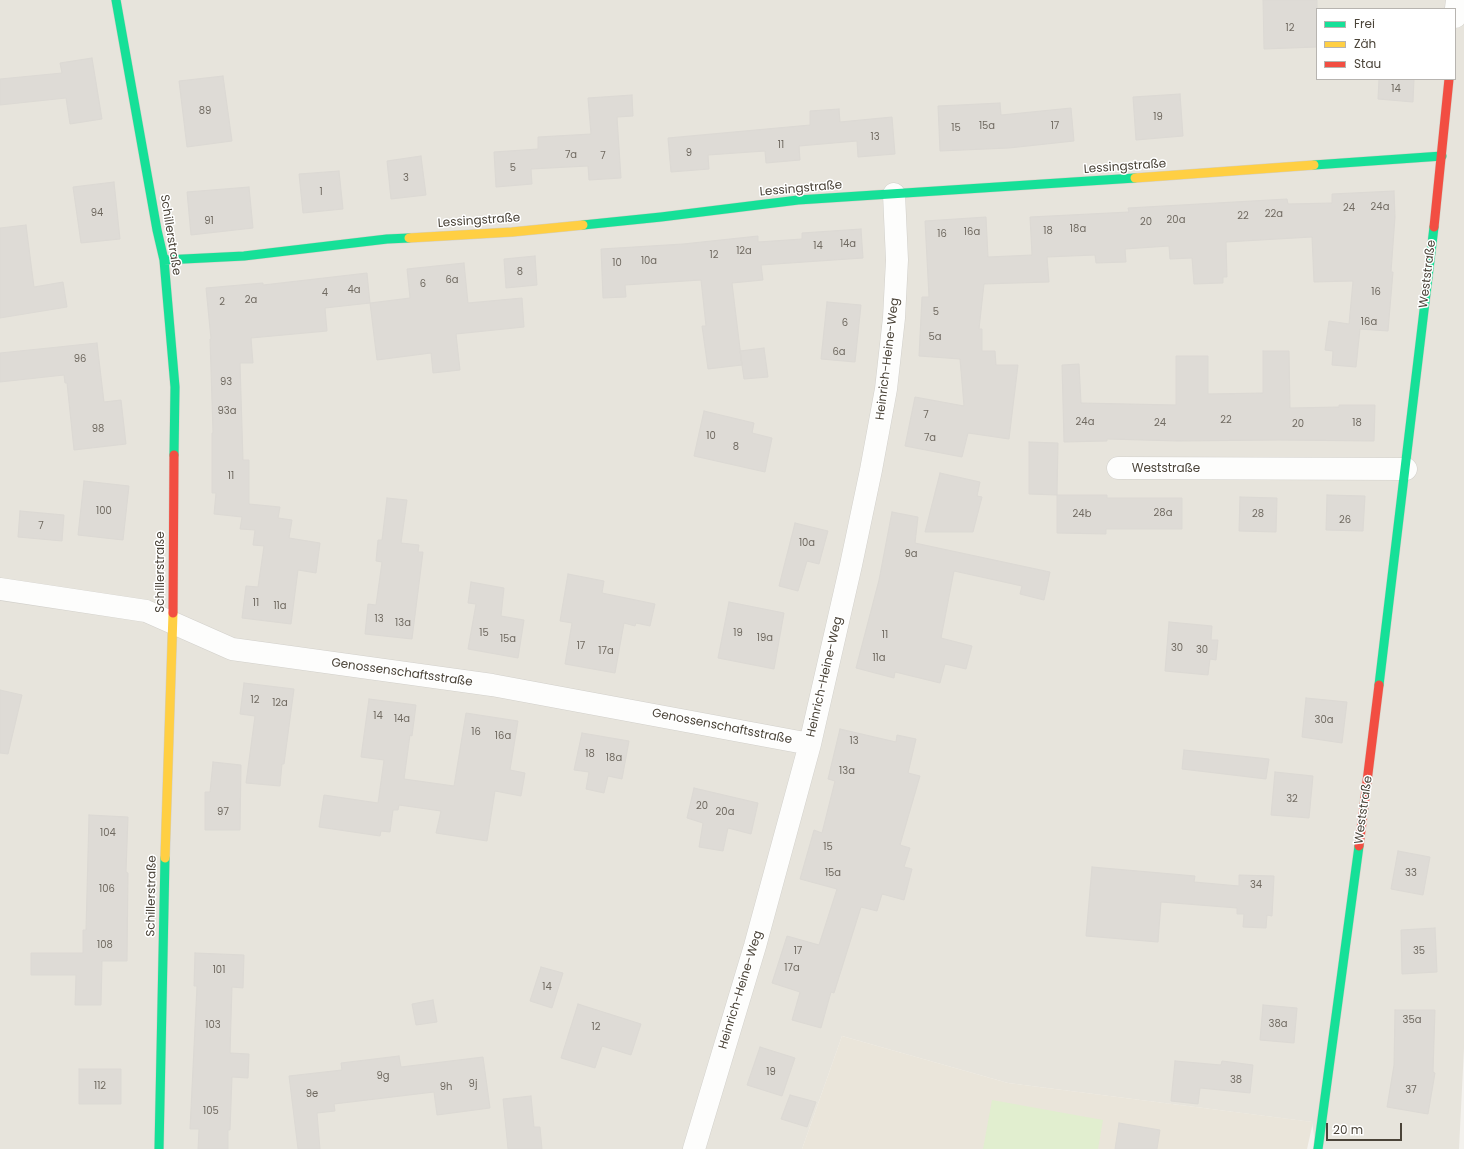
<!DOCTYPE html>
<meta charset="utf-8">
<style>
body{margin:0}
#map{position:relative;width:1464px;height:1149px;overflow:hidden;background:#f4f2ee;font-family:Poppins,sans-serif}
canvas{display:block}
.legend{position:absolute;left:1316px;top:8px;width:140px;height:72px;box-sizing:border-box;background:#fff;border:1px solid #b7b4b0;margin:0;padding:5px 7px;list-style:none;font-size:12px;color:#4b4439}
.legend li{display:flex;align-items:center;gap:8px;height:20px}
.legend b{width:20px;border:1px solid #b7b4b0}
.scale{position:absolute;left:1326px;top:1123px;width:76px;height:18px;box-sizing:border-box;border:2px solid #4b4439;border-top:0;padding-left:5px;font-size:12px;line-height:14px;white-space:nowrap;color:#4b4439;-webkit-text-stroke:3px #fff;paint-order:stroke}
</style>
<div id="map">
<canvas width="1464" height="1149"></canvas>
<ul class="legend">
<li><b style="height:5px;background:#16e098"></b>Frei</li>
<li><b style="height:5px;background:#ffcf43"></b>Zäh</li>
<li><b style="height:5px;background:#f24e42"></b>Stau</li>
</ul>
<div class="scale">20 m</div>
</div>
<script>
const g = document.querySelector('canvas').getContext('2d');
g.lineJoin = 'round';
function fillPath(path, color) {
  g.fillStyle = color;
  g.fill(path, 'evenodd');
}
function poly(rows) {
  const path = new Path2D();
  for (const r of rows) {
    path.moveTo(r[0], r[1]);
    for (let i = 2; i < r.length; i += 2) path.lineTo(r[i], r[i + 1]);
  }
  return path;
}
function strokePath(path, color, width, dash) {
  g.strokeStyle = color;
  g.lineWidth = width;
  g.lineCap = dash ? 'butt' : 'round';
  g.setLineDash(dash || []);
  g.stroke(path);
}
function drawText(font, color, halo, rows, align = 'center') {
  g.font = font + ' Poppins,sans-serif';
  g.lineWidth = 3;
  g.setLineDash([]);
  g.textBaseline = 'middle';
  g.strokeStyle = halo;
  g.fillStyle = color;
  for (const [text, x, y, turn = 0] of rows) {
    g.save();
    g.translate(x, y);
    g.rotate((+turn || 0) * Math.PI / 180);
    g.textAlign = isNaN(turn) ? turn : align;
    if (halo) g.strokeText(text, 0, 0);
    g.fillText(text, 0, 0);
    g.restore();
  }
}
fillPath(poly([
 [0,0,1464,0,1464,1048,1459,1149,1316,1149,1312,1122,1008,1083,842,1036,802,1149,0,1149],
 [1317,9,1455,9,1455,79,1317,79]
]), '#e7e4dc');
fillPath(poly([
 [842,1036,1008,1083,1313,1122,1307,1149,802,1149]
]), '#eae5da');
fillPath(poly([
 [992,1100,1103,1120,1098,1149,983,1149]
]), '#e1eecf');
const building = poly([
 [1263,0,1317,0,1317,47,1264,49,1263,0],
 [92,58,102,119,70,124,66,98,0,105,0,79,62,73,60,63,92,58],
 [223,76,232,141,187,147,179,81,223,76],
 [1379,79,1414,79,1413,102,1378,99,1379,79],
 [1180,94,1183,136,1136,140,1133,97,1180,94],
 [632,95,633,116,617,117,621,178,589,180,588,166,531,169,532,184,496,187,494,152,538,149,538,137,591,134,588,98,632,95],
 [1000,103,1001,115,1071,108,1074,141,1009,148,940,151,938,106,1000,103],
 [839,109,840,122,892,117,895,154,858,157,857,141,799,146,800,160,766,163,765,151,708,155,709,169,671,172,668,138,810,125,810,111,839,109],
 [421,156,426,195,391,199,387,161,421,156],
 [339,171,343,209,303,213,299,174,339,171],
 [114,182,120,239,81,243,73,187,114,182],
 [249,187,253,228,191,235,187,192,249,187],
 [1394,191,1395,217,1391,272,1393,272,1388,331,1360,329,1356,367,1332,365,1333,351,1325,350,1329,321,1349,324,1353,281,1314,282,1312,237,1226,242,1227,277,1223,277,1223,283,1194,284,1192,258,1170,259,1169,246,1125,249,1126,262,1096,263,1095,255,1047,257,1049,282,984,284,979,329,982,329,982,351,995,351,996,365,1018,365,1009,439,968,433,962,457,905,446,915,397,964,406,960,359,919,356,922,297,929,297,925,221,986,217,988,257,1032,255,1030,217,1129,212,1128,208,1287,199,1288,204,1332,203,1332,194,1394,191],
 [26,225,34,287,63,282,67,307,0,318,0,228,26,225],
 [861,229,863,258,761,265,763,280,732,283,742,365,708,369,702,326,706,326,701,280,625,285,626,297,603,298,601,249,683,244,758,236,758,242,802,239,802,233,861,229],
 [535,256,537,285,506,288,504,259,535,256],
 [464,263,468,303,522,298,524,327,456,334,460,370,433,373,431,353,377,360,370,303,325,308,327,331,251,338,253,363,240,363,243,460,249,460,249,504,280,507,278,518,292,520,289,538,320,543,316,573,298,570,291,624,242,618,246,586,258,587,264,546,253,545,255,530,240,529,242,517,214,514,216,493,212,493,212,433,213,433,210,339,211,339,206,288,263,283,263,285,367,273,370,303,410,298,407,269,464,263],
 [827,302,861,305,855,362,821,359,827,302],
 [97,343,104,402,121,400,126,444,74,450,67,383,65,383,64,375,0,382,0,353,97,343],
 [764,348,768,377,744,379,740,351,764,348],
 [1263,351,1289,351,1290,408,1339,407,1339,405,1375,405,1374,441,1279,440,1178,441,1107,439,1107,441,1064,442,1062,365,1079,364,1081,403,1176,405,1176,356,1208,356,1208,394,1263,393,1263,351],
 [704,411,754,423,752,433,772,438,765,472,694,456,704,411],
 [1029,442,1058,443,1057,495,1029,494,1029,442],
 [940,473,980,482,977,496,982,497,973,532,925,532,940,473],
 [84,481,129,486,123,540,78,535,84,481],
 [1057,495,1107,495,1107,498,1182,498,1182,529,1106,529,1106,534,1057,533,1057,495],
 [1327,495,1365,496,1363,531,1326,530,1327,495],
 [1240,497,1277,498,1276,532,1239,531,1240,497],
 [387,498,407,500,401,543,419,545,418,552,423,552,412,639,365,634,368,604,376,605,382,562,376,561,378,540,382,540,387,498],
 [20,511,64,515,62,541,18,537,20,511],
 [892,512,918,517,915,543,1050,572,1044,600,1020,594,1022,586,954,571,941,638,972,646,966,669,945,664,940,683,895,672,894,678,856,668,879,580,892,512],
 [795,523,828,531,819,564,807,561,798,591,779,586,795,523],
 [568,574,604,581,602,593,655,604,650,626,636,623,635,626,624,623,615,673,565,664,572,623,560,621,568,574],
 [471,582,504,588,501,616,524,620,518,658,468,649,476,604,468,603,471,582],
 [729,602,784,613,774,669,718,658,729,602],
 [1169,622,1212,626,1211,640,1218,640,1216,660,1210,659,1208,675,1165,671,1169,622],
 [244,683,294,689,284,764,282,764,280,786,246,783,255,716,240,714,244,683],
 [0,690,22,695,8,754,0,753,0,690],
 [1306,698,1347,702,1342,743,1302,737,1306,698],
 [369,699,416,705,412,736,410,735,404,779,454,786,466,713,518,721,510,770,525,773,521,796,495,791,487,841,436,833,441,811,399,805,398,810,393,810,390,832,381,831,380,836,319,827,324,795,378,803,384,760,361,757,369,699],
 [840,729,896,742,897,735,916,739,908,773,920,776,900,845,910,848,904,867,912,869,904,900,882,894,877,911,861,907,834,993,831,992,821,1028,792,1020,800,992,772,983,787,936,819,945,837,889,800,879,814,830,822,833,835,781,828,779,840,729],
 [582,733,629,741,622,779,608,776,604,793,586,789,589,772,574,770,582,733],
 [1184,750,1269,759,1266,779,1182,769,1184,750],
 [213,762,241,765,240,830,205,830,205,792,210,792,213,762],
 [1275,772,1313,776,1309,818,1271,815,1275,772],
 [694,788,758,803,751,834,728,828,723,851,699,847,703,823,687,818,694,788],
 [89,815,128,817,126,872,128,873,127,961,102,961,101,1005,75,1005,76,975,31,975,31,953,83,953,83,930,86,930,89,815],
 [1398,851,1430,857,1423,895,1391,889,1398,851],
 [1092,867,1195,876,1194,882,1239,886,1239,875,1274,876,1272,916,1267,915,1266,928,1243,927,1244,914,1237,914,1237,908,1161,902,1158,942,1086,936,1092,867],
 [1435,928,1437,972,1402,974,1401,930,1435,928],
 [195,953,244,955,243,988,232,987,230,1053,249,1054,248,1078,232,1077,230,1130,228,1130,228,1149,198,1149,199,1129,190,1129,197,986,194,986,195,953],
 [541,967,563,973,552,1008,530,1001,541,967],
 [433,1000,437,1022,416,1025,412,1004,433,1000],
 [578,1004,641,1024,631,1055,602,1046,595,1068,561,1058,578,1004],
 [1263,1005,1297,1008,1294,1043,1260,1040,1263,1005],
 [1395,1010,1435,1010,1433,1072,1435,1073,1428,1114,1387,1107,1394,1065,1395,1010],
 [760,1047,795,1058,782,1096,747,1085,760,1047],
 [399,1056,401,1067,483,1057,490,1108,437,1115,434,1092,334,1104,335,1111,317,1113,320,1149,298,1149,289,1076,342,1070,341,1063,399,1056],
 [1175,1061,1221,1065,1222,1061,1253,1065,1250,1093,1200,1088,1198,1104,1171,1101,1175,1061],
 [79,1069,121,1069,121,1104,79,1104,79,1069],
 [790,1095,816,1102,807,1127,781,1119,790,1095],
 [531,1096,534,1127,540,1127,542,1149,508,1149,503,1099,531,1096],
 [1119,1123,1160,1130,1157,1149,1115,1149,1119,1123]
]);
fillPath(building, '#dedbd6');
strokePath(building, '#dcd9d4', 1);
const street = poly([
 [1455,17,1457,0],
 [1118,468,1406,469],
 [0,589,146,611,232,649,492,685,810,744],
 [694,1149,755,946,810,744,851,565,871,470,886,389,894,318,897,260,894,194]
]);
const fast = poly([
 [116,0,157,230,164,260,175,387,174,455],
 [1314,165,1442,156],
 [583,225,661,217,798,200,1135,178],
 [164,260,244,256,387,239,409,238],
 [1379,685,1434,227],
 [159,1149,165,858],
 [1318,1149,1359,846]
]);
const slow = poly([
 [1135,178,1314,165],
 [409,238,512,232,583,225],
 [165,858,173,613]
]);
const jam = poly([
 [1434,227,1449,79],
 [173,613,174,455],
 [1359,846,1379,685]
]);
strokePath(street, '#d2d0cb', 23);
strokePath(fast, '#d3cfc5', 10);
strokePath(slow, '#d3cfc5', 10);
strokePath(jam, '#d3cfc5', 10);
strokePath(street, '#fdfdfc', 22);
strokePath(fast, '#16e098', 9);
strokePath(slow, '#ffcf43', 9);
strokePath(jam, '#f24e42', 9);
drawText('10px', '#706a61', null, [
 ["12",1290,28],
 ["14",1396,89],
 ["89",205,111],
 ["19",1158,117],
 ["15a",987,126],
 ["17",1055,126],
 ["15",956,128],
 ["13",875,137],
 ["11",781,145],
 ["9",689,153],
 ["7a",571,155],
 ["7",603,156],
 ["5",513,168],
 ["3",406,178],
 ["1",321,192],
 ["24a",1380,207],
 ["24",1349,208],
 ["94",97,213],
 ["22a",1274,214],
 ["22",1243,216],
 ["20a",1176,220],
 ["91",209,221],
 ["20",1146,222],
 ["18a",1078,229],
 ["18",1048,231],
 ["16a",972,232],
 ["16",942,234],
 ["14a",848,244],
 ["14",818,246],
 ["12a",744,251],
 ["12",714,255],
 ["10a",649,261],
 ["10",617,263],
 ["8",520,272],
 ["6a",452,280],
 ["6",423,284],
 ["4a",354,290],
 ["16",1376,292],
 ["4",325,293],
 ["2a",251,300],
 ["2",222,302],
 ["5",936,312],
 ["16a",1369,322],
 ["6",845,323],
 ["5a",935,337],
 ["6a",839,352],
 ["96",80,359],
 ["93",226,382],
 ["93a",227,411],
 ["7",926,415],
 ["22",1226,420],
 ["24a",1085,422],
 ["24",1160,423],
 ["18",1357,423],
 ["20",1298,424],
 ["98",98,429],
 ["10",711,436],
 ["7a",930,438],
 ["8",736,447],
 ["11",231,476],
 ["100",104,511],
 ["28a",1163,513],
 ["24b",1082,514],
 ["28",1258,514],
 ["26",1345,520],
 ["7",41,526],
 ["10a",807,543],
 ["9a",911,554],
 ["11",256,603],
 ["11a",280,606],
 ["13",379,619],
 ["13a",403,623],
 ["15",484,633],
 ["19",738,633],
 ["11",885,635],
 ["19a",765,638],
 ["15a",508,639],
 ["17",581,646],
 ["30",1177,648],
 ["30",1202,650],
 ["17a",606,651],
 ["11a",879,658],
 ["12",255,700],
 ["12a",280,703],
 ["14",378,716],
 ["14a",402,719],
 ["30a",1324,720],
 ["16",476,732],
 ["16a",503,736],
 ["13",854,741],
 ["18",590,754],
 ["18a",614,758],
 ["13a",847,771],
 ["32",1292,799],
 ["20",702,806],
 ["97",223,812],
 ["20a",725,812],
 ["104",108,833],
 ["15",828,847],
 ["15a",833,873],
 ["33",1411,873],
 ["34",1256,885],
 ["106",107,889],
 ["108",105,945],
 ["17",798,951],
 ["35",1419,951],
 ["17a",792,968],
 ["101",219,970],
 ["14",547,987],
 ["35a",1412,1020],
 ["38a",1278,1024],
 ["103",213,1025],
 ["12",596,1027],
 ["19",771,1072],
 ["9g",383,1076],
 ["38",1236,1080],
 ["9j",473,1084],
 ["112",100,1086],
 ["9h",446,1087],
 ["37",1411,1090],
 ["9e",312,1094],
 ["105",211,1111]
]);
drawText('12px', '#4b4439', '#fff', [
 ["Lessingstraße",1125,167,-4],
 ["Lessingstraße",801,189,-5],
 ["Lessingstraße",479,221,-4],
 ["Schillerstraße",170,235,81],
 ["Weststraße",1428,274,-83],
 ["Heinrich-Heine-Weg",888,359,-83],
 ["Weststraße",1166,469],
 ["Schillerstraße",161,572,-90],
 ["Genossenschaftsstraße",402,673,8],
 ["Heinrich-Heine-Weg",825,677,-77],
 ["Genossenschaftsstraße",722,727,11],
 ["Weststraße",1364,810,-82],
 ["Schillerstraße",152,896,-89],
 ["Heinrich-Heine-Weg",741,990,-73]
]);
</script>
